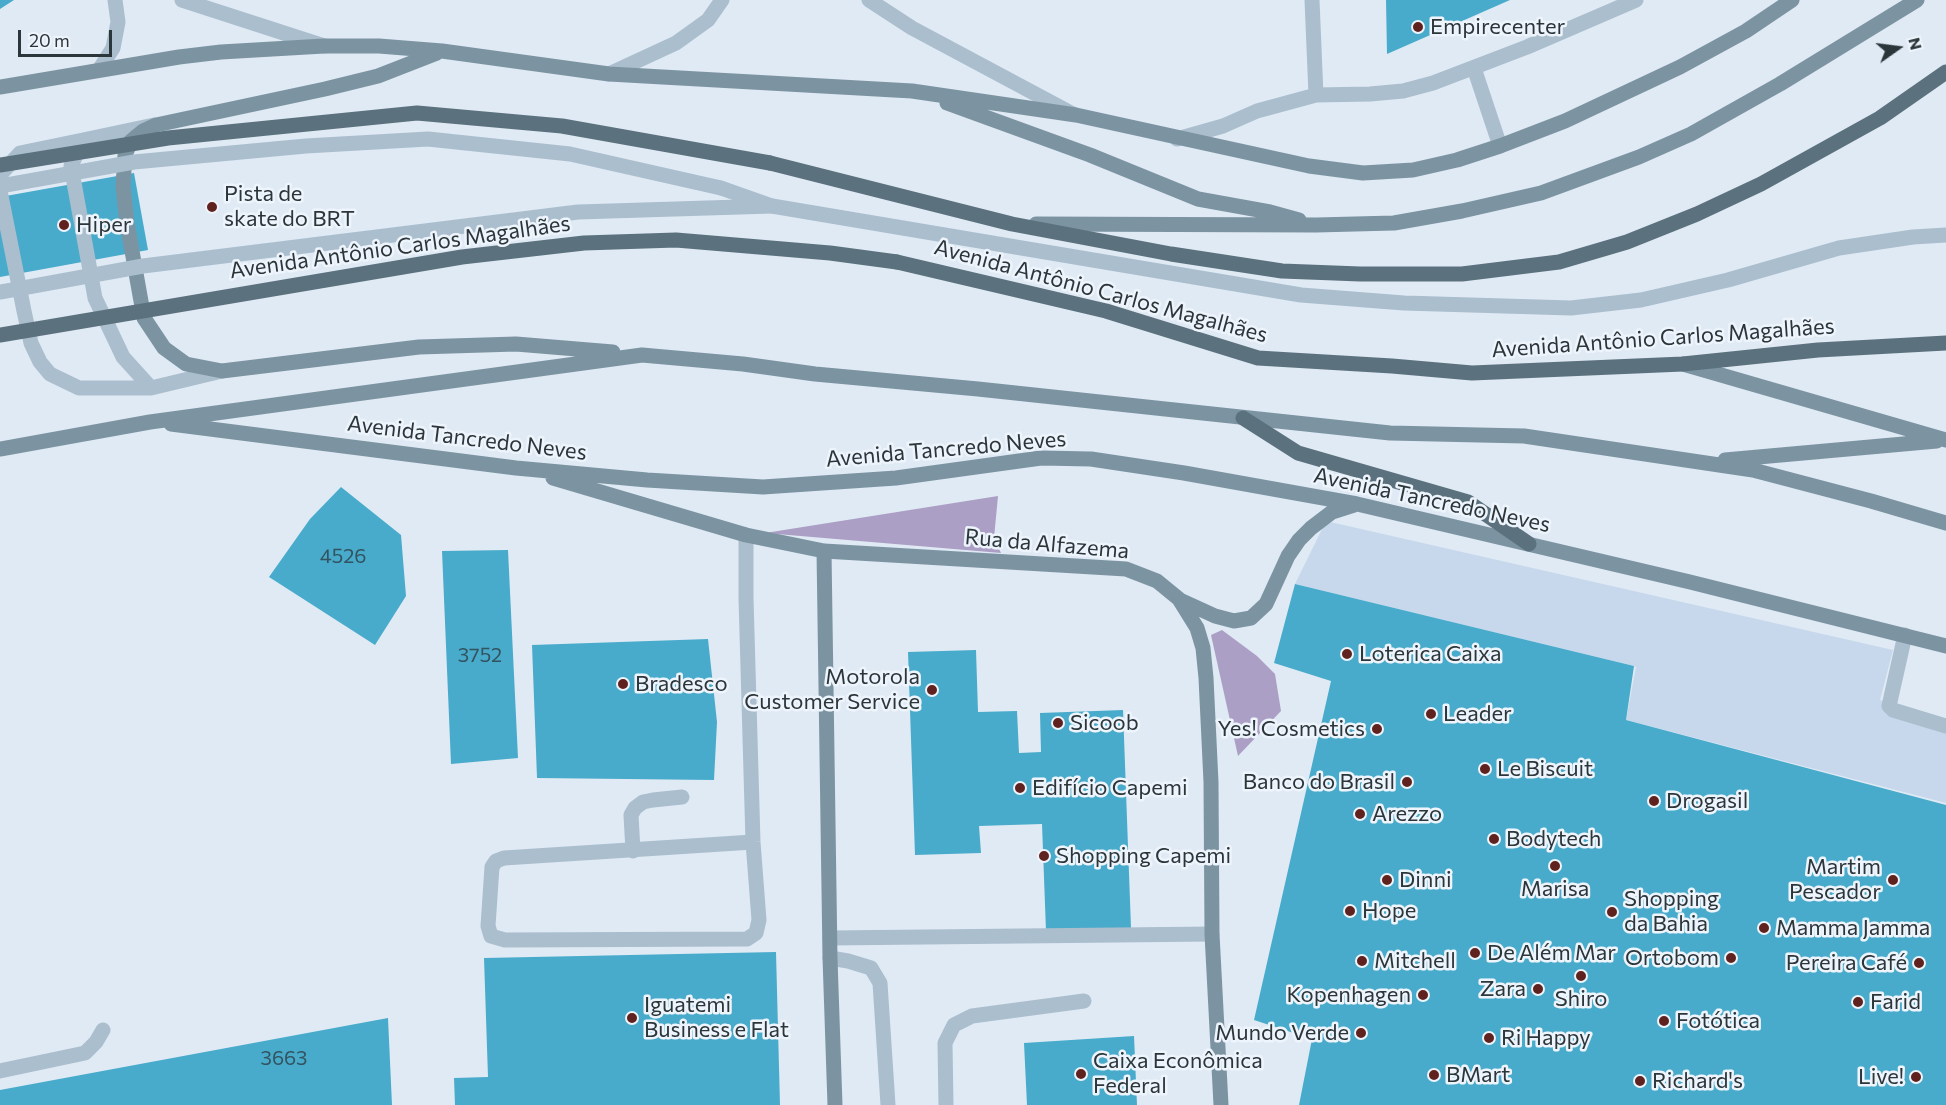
<!DOCTYPE html>
<meta charset="utf-8">
<style>
body{margin:0}
#map{position:relative;width:1946px;height:1105px;overflow:hidden;background:#e0eaf4;font-family:Commissioner,sans-serif}
canvas{display:block}
.north{position:absolute;left:1868px;top:18px;width:60px;height:60px;-webkit-text-stroke:4px #eef4fb;paint-order:stroke;rotate:76deg;font-size:16px;font-weight:700;line-height:24px;text-align:center;color:#2b363b}
.north::after{content:'';display:block;margin:auto;width:21px;height:27px;background:#2b363b;clip-path:polygon(50% 0,100% 100%,50% 72%,0 100%)}
.scale{position:absolute;left:18px;top:30px;width:94px;height:27px;box-sizing:border-box;border:3px solid #2b363b;border-top:0;padding-left:8px;font-size:18px;line-height:21px;white-space:nowrap;color:#2b363b;-webkit-text-stroke:4px #eef4fb;paint-order:stroke}
</style>
<div id="map">
<canvas width="1946" height="1105"></canvas>
<div class="north">N</div>
<div class="scale">20 m</div>
</div>
<script>
const g = document.querySelector('canvas').getContext('2d');
g.lineJoin = 'round';
function fillPath(path, color) {
  g.fillStyle = color;
  g.fill(path, 'evenodd');
}
function poly(rows) {
  const path = new Path2D();
  for (const r of rows) {
    path.moveTo(r[0], r[1]);
    for (let i = 2; i < r.length; i += 2) path.lineTo(r[i], r[i + 1]);
  }
  return path;
}
function strokePath(path, color, width, dash) {
  g.strokeStyle = color;
  g.lineWidth = width;
  g.lineCap = dash ? 'butt' : 'round';
  g.setLineDash(dash || []);
  g.stroke(path);
}
function drawText(font, color, halo, rows, align = 'center') {
  g.font = font + ' Commissioner,sans-serif';
  g.lineWidth = 5;
  g.setLineDash([]);
  g.textBaseline = 'middle';
  g.strokeStyle = halo;
  g.fillStyle = color;
  for (const [text, x, y, turn = 0] of rows) {
    g.save();
    g.translate(x, y);
    g.rotate((+turn || 0) * Math.PI / 180);
    g.textAlign = isNaN(turn) ? turn : align;
    if (halo) g.strokeText(text, 0, 0);
    g.fillText(text, 0, 0);
    g.restore();
  }
}
fillPath(poly([
 [998,496,994,538,1001,553,765,533],
 [1222,630,1257,656,1275,674,1281,711,1238,756,1211,635]
]), '#ac9fc5');
fillPath(poly([
 [1326,521,1893,650,1880,700,1946,723,1946,803,1626,720,1636,667,1634,666,1295,584]
]), '#c7d8ed');
fillPath(poly([
 [0,0,14,0,0,9],
 [1386,0,1510,0,1387,54],
 [134,173,148,250,0,277,0,197],
 [341,487,401,535,406,596,375,645,269,577,310,519],
 [508,550,518,758,451,764,442,551],
 [1295,584,1634,666,1626,720,1946,805,1946,1105,1299,1105,1312,1039,1254,1020,1331,681,1274,663],
 [708,639,717,722,714,780,537,778,532,645],
 [976,650,978,712,1017,711,1019,753,1041,752,1040,713,1123,710,1131,928,1046,931,1042,824,979,826,981,853,915,855,908,652],
 [776,952,780,1105,455,1105,454,1078,488,1077,484,958],
 [388,1018,392,1105,0,1105,0,1090],
 [1134,1036,1137,1105,1027,1105,1024,1043]
]), '#48abcb');
strokePath(poly([
 [1312,0,1316,95],
 [1474,68,1500,146],
 [154,125,83,140,71,166,95,298,123,357,151,388,222,371],
 [1177,139,1223,126,1257,111,1316,95,1370,94,1403,91,1433,83,1527,47,1636,0],
 [0,175,20,153,83,140],
 [721,188,772,206,1301,295,1404,303,1571,308,1641,300,1728,280,1839,248,1913,237,1946,235],
 [0,191,24,311,31,343,40,362,50,374,79,388,151,388],
 [746,535,746,598,753,842,759,920,756,933,747,939,505,940,491,936,488,926,492,867,496,861,504,858,753,842],
 [1905,635,1889,706,1893,710,1946,726],
 [633,851,631,815,635,808,643,802,653,800,682,797],
 [830,958,848,961,871,968,880,983,888,1105],
 [0,1071,85,1053,96,1042,103,1030],
 [946,1105,945,1043,954,1025,972,1016,1084,1001]
]), '#abbece', 15);
strokePath(poly([
 [182,0,324,46],
 [869,0,912,28,1073,114],
 [99,70,113,48,118,22,115,0],
 [609,74,676,43,708,20,722,0],
 [830,938,1212,934]
]), '#abbece', 15);
strokePath(poly([
 [437,53,378,76,325,89,156,125,143,131,131,141,125,155,123,186,127,223,144,318,164,348,186,364,222,371,419,347,516,344,613,352],
 [0,87,179,57,221,52,324,46,379,46,442,51,609,74,912,91,1076,115,1309,166,1363,173,1413,170,1457,160,1500,146,1565,121,1680,67,1746,31,1792,0],
 [947,103,1090,155,1198,199,1270,212,1299,220],
 [1036,224,1316,225,1394,223,1462,211,1541,193,1639,157,1691,134,1780,84,1917,0],
 [1683,364,1946,440],
 [171,424,516,468,647,480,763,487,896,478,1041,458,1091,459,1184,473,1357,504,1690,582,1946,646],
 [0,449,150,422,642,355,743,364,815,374,978,389,1390,433,1524,436,1753,470,1871,501,1946,523],
 [1725,460,1937,441],
 [553,478,746,535,824,551,1126,569,1157,581,1179,599,1197,628,1203,648,1206,678,1211,782,1212,934,1221,1105],
 [824,551,830,958,835,1105],
 [1180,600,1215,616,1234,621,1251,618,1266,604,1288,556,1299,540,1311,528,1332,512,1354,505]
]), '#7c94a2', 15);
strokePath(poly([
 [770,163,1012,224,1171,254,1282,271,1360,274,1462,274,1559,262,1627,242,1697,214,1761,184,1880,118,1946,72],
 [897,262,1106,311,1258,358,1392,366,1472,373,1683,364,1818,350,1946,343],
 [1243,418,1298,453,1468,502,1529,544]
]), '#5b727e', 15);
strokePath(poly([
 [0,186,134,162,306,146,428,139,570,154,721,188],
 [0,292,143,266,578,212,772,206]
]), '#abbece', 15);
strokePath(poly([
 [0,165,168,138,417,113,562,126,770,163],
 [0,335,462,257,584,243,676,240,830,253,897,262]
]), '#5b727e', 15);
for (const [x, y, r, color] of [
 [1418,27,6,"#5f221e"],
 [212,207,6,"#5f221e"],
 [64,225,6,"#5f221e"],
 [1347,654,6,"#5f221e"],
 [623,684,6,"#5f221e"],
 [932,690,6,"#5f221e"],
 [1431,714,6,"#5f221e"],
 [1058,723,6,"#5f221e"],
 [1377,729,6,"#5f221e"],
 [1485,769,6,"#5f221e"],
 [1407,782,6,"#5f221e"],
 [1020,788,6,"#5f221e"],
 [1654,801,6,"#5f221e"],
 [1360,814,6,"#5f221e"],
 [1494,839,6,"#5f221e"],
 [1044,856,6,"#5f221e"],
 [1555,866,6,"#5f221e"],
 [1387,880,6,"#5f221e"],
 [1893,880,6,"#5f221e"],
 [1350,911,6,"#5f221e"],
 [1612,912,6,"#5f221e"],
 [1764,928,6,"#5f221e"],
 [1475,953,6,"#5f221e"],
 [1731,958,6,"#5f221e"],
 [1362,961,6,"#5f221e"],
 [1919,963,6,"#5f221e"],
 [1581,976,6,"#5f221e"],
 [1538,989,6,"#5f221e"],
 [1423,995,6,"#5f221e"],
 [1858,1002,6,"#5f221e"],
 [632,1018,6,"#5f221e"],
 [1664,1021,6,"#5f221e"],
 [1361,1033,6,"#5f221e"],
 [1489,1038,6,"#5f221e"],
 [1081,1074,6,"#5f221e"],
 [1434,1075,6,"#5f221e"],
 [1916,1077,6,"#5f221e"],
 [1640,1081,6,"#5f221e"]
]) {
  const dot = new Path2D();
  dot.arc(x, y, r, 0, 2 * Math.PI);
  g.fillStyle = color;
  g.fill(dot);
  strokePath(dot, '#eef4fb', 2);
}
drawText('20px', '#32535f', null, [
 ["4526",343,556],
 ["3752",480,655],
 ["3663",284,1058]
]);
drawText('22px', '#2b363b', '#eef4fb', [
 ["Empirecenter",1430,27],
 ["Pista de",224,194],
 ["skate do BRT",224,219],
 ["Hiper",76,225],
 ["Loterica Caixa",1359,654],
 ["Motorola",920,677,"right"],
 ["Customer Service",920,702,"right"],
 ["Bradesco",635,684],
 ["Leader",1443,714],
 ["Sicoob",1070,723],
 ["Yes! Cosmetics",1365,729,"right"],
 ["Le Biscuit",1497,769],
 ["Banco do Brasil",1395,782,"right"],
 ["Edifício Capemi",1032,788],
 ["Drogasil",1666,801],
 ["Arezzo",1372,814],
 ["Bodytech",1506,839],
 ["Shopping Capemi",1056,856],
 ["Martim",1881,867,"right"],
 ["Pescador",1881,892,"right"],
 ["Dinni",1399,880],
 ["Marisa",1555,889,"center"],
 ["Shopping",1624,899],
 ["da Bahia",1624,924],
 ["Hope",1362,911],
 ["Mamma Jamma",1776,928],
 ["De Além Mar",1487,953],
 ["Ortobom",1719,958,"right"],
 ["Mitchell",1374,961],
 ["Pereira Café",1907,963,"right"],
 ["Zara",1526,989,"right"],
 ["Kopenhagen",1411,995,"right"],
 ["Shiro",1581,999,"center"],
 ["Farid",1870,1002],
 ["Iguatemi",644,1005],
 ["Business e Flat",644,1030],
 ["Fotótica",1676,1021],
 ["Mundo Verde",1349,1033,"right"],
 ["Ri Happy",1501,1038],
 ["Caixa Econômica",1093,1061],
 ["Federal",1093,1086],
 ["BMart",1446,1075],
 ["Live!",1904,1077,"right"],
 ["Richard's",1652,1081]
], 'left');
drawText('22px', '#2b363b', '#eef4fb', [
 ["Avenida Antônio Carlos Magalhães",400,247,-8],
 ["Avenida Antônio Carlos Magalhães",1101,291,15],
 ["Avenida Antônio Carlos Magalhães",1663,338,-4],
 ["Avenida Tancredo Neves",467,438,7],
 ["Avenida Tancredo Neves",946,449,-5],
 ["Avenida Tancredo Neves",1432,500,12],
 ["Rua da Alfazema",1047,544,5]
]);
</script>
